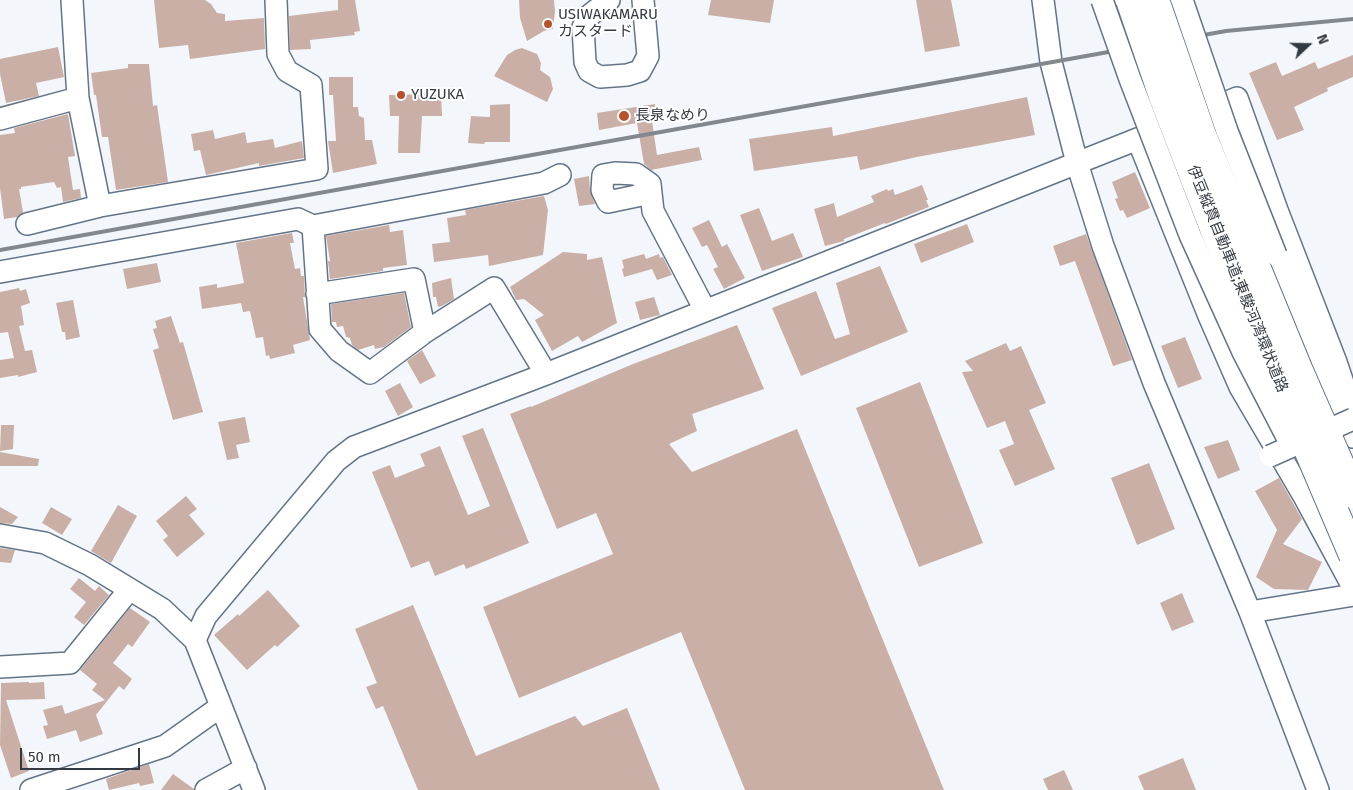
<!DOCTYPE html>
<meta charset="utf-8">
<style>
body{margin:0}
#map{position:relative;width:1353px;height:790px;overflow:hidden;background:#f3f7fb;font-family:"Fira Sans",sans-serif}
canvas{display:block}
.north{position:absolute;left:1283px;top:20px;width:50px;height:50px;-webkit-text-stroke:4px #fff;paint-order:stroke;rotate:69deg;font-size:14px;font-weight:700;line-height:20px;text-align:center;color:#333a42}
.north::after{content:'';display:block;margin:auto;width:18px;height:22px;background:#333a42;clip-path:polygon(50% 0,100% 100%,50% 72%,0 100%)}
.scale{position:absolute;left:20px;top:748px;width:120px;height:22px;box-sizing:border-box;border:2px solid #333a42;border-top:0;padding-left:6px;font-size:15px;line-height:18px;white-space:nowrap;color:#333a42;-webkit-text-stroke:4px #fff;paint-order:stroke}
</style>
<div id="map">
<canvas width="1353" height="790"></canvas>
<div class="north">N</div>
<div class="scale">50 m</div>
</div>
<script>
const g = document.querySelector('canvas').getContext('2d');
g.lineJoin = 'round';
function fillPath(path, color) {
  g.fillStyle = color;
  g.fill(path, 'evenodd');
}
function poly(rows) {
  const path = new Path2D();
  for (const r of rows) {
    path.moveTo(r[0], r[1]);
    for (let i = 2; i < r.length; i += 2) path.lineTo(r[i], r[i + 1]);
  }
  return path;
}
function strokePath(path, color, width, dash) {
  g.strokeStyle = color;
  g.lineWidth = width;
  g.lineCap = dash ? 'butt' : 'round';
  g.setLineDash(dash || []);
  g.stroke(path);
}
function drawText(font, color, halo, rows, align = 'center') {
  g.font = font + ' "Fira Sans","Noto Sans JP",sans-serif';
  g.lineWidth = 4;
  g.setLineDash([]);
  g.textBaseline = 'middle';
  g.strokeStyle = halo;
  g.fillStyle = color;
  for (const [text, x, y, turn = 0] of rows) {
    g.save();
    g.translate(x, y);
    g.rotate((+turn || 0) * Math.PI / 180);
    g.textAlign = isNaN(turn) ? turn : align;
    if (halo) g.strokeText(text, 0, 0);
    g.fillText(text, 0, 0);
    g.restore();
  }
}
fillPath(poly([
 [154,0,205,0,211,4,217,13,225,14,225,21,264,18,265,49,190,59,188,45,159,48],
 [338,0,355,0,360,31,354,32,355,35,310,40,311,49,290,50,289,16,338,10],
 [519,0,554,0,555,11,553,29,544,31,527,41,520,18],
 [711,0,774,0,770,23,708,15],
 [916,0,951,0,960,46,925,52],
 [58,47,64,77,36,83,39,96,6,103,0,74,0,59],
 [522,48,537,54,541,63,540,70,550,77,553,89,547,102,494,76,507,55,515,50],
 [1353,55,1353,77,1327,88,1328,91,1294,107,1304,130,1277,140,1249,73,1276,62,1282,76,1315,62,1318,69],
 [128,64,149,64,153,106,157,105,168,182,116,190,108,137,102,137,96,95,94,95,91,73,128,68],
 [329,77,353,77,353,107,358,107,359,116,364,118,365,140,372,140,377,164,333,173,328,141,336,141,333,95,329,95],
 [441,94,442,116,422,116,420,153,398,153,399,116,390,116,389,95],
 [1027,97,1035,135,917,157,860,170,857,156,754,171,749,139,832,127,833,136],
 [510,104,510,142,485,142,484,144,468,143,471,116,490,117,490,105],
 [655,104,657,120,652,121,657,155,699,147,702,160,651,170,644,164,637,123,599,130,597,113],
 [68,114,75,156,68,157,73,190,80,189,81,198,63,202,61,187,57,188,54,182,21,187,21,189,19,189,23,212,17,217,4,219,0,188,0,135,15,133,14,128],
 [213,130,215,139,245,132,247,143,273,139,275,148,302,141,304,158,259,166,259,163,206,175,200,150,194,151,191,134],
 [1135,172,1150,208,1127,218,1123,210,1120,211,1115,199,1118,198,1112,182],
 [589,176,590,190,595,204,579,206,574,179],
 [922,185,928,200,926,200,929,207,886,224,885,223,844,239,844,241,825,246,814,209,834,203,837,217,874,202,871,196,887,189,888,191,893,189,895,195],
 [544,196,548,210,543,255,489,266,488,255,434,262,432,244,450,242,447,218,466,215,465,210],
 [759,208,772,241,793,233,803,257,762,271,740,215],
 [709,220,722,247,727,244,745,278,724,289,713,269,718,267,707,245,702,247,692,228],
 [967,224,974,242,921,263,914,244],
 [389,225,390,232,403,230,407,265,383,268,383,271,330,279,328,261,330,261,326,236],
 [292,233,294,243,290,243,295,269,300,268,301,276,304,276,305,297,303,297,310,340,293,345,295,353,270,359,269,355,266,356,263,337,256,338,250,311,243,312,241,303,202,309,199,287,217,284,217,288,244,283,236,243],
 [1086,234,1132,360,1113,366,1075,261,1060,266,1053,246],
 [563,252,587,254,587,260,602,257,617,323,582,342,578,336,552,351,535,320,544,315,524,299,516,300,510,287],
 [644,254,646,259,659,254,660,258,663,257,672,275,657,280,652,269,624,277,622,269,624,268,622,260],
 [157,263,161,282,127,289,123,269],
 [880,266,908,332,801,376,772,308,816,291,835,339,850,334,836,283],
 [451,278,454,299,442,306,438,307,436,297,433,297,432,283],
 [19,288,20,291,26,289,30,303,21,306,24,325,19,326,25,351,32,350,37,372,18,377,18,375,0,378,0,360,14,358,8,332,0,333,0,292],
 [404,293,411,327,384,347,375,349,374,345,358,350,352,345,350,338,346,337,343,326,337,327,336,322,332,322,331,304],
 [654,297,660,315,640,320,635,302],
 [73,300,80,337,66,340,65,332,62,332,56,303],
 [171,316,180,343,183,342,203,412,173,420,153,350,159,348,153,329,157,328,155,321],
 [737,325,764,389,692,414,697,431,669,444,692,472,797,429,944,790,745,790,681,632,519,698,483,607,613,554,596,513,557,529,510,414,531,406,531,407,633,364],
 [1185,337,1202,379,1178,388,1161,346],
 [1006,343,1010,351,1021,346,1046,403,1029,410,1055,469,1015,486,999,450,1014,444,1005,421,987,428,962,372,973,371,965,361],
 [422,350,436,376,420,384,407,361],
 [920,382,983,543,919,567,856,408],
 [400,383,413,407,398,416,385,391],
 [245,417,250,442,236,445,239,458,227,460,218,422],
 [1,425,14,425,13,449,0,451],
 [483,428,529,543,466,569,464,564,435,576,429,561,411,568,372,472,390,465,395,478,425,466,420,454,440,446,468,515,490,506,462,436],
 [1228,440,1240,470,1218,479,1204,447],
 [0,452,39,459,38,466,0,466],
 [1149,463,1175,529,1137,545,1111,478],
 [1279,478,1302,519,1283,544,1322,562,1308,590,1274,589,1256,577,1277,530,1255,491],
 [186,496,197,509,189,515,205,534,177,557,163,540,168,536,156,521],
 [118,505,137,516,111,563,91,551],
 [0,507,18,517,12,524,0,523],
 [51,507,72,519,62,535,42,523],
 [0,548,15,550,11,563,0,562],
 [79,578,95,591,99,586,109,595,84,625,74,617,86,602,70,589],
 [268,590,300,626,277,647,275,645,247,670,214,635,238,614,239,616],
 [1182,593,1194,622,1172,631,1160,603],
 [413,605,476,756,575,716,583,726,627,708,660,790,418,790,383,706,376,709,366,687,377,683,355,629],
 [130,608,150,622,132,647,128,644,113,663,132,679,124,690,119,686,96,715,103,734,80,742,76,730,47,739,43,726,48,725,43,710,62,705,65,714,105,700,92,690,97,684,80,670],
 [29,682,29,683,44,682,45,699,6,700,29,771,11,778,0,745,1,683],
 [1183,758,1196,790,1144,790,1138,776],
 [149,764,154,783,140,786,139,783,109,790,106,779],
 [1064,770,1073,790,1048,790,1043,779],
 [173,774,194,789,194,790,161,790]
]), '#caafa6');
const minor = poly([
 [72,0,78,98,100,206],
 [609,0,590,15,583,27,585,62,589,71,600,77,627,75,640,71,648,56,643,0],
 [1201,113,1237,98,1277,210,1336,362,1353,413],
 [0,119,78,98],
 [1168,127,1077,163,1103,246,1154,383,1250,612,1353,595],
 [1138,140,1209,316,1240,387,1305,498,1353,587],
 [651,193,608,202,602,190,603,175,615,173,636,174,650,184,653,211,705,310],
 [27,224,100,206,317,169,311,85,287,71,278,54,276,0],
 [313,226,320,329,339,351,370,373,425,332,494,288,546,374],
 [1276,255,1340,411,1353,437],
 [0,272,298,219,313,226,544,183,560,175],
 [317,294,414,279,425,332],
 [0,535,45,543,90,565,162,609,195,640],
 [1250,612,1318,790],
 [0,667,70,663,129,590],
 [31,790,165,746,220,707],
 [206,790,246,768],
 [254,790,195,640,206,616,336,461,354,447,546,374,1077,163,1051,62,1043,0]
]);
strokePath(minor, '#647487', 24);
strokePath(minor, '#fff', 21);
strokePath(poly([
 [0,250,1226,31,1353,19]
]), '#82888e', 4);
const minorBridge = poly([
 [1102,0,1130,79,1190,235,1243,352,1287,437],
 [1182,0,1227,131,1276,255],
 [1270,456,1353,419]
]);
const highwayBridge = poly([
 [1130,0,1164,99,1215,231,1353,555],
 [1155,0,1202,135,1299,371,1353,494]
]);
strokePath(minorBridge, '#647487', 24, []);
strokePath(highwayBridge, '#647487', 30, []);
strokePath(minorBridge, '#fff', 21);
strokePath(highwayBridge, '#fff', 28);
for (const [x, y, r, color] of [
 [548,24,5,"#b9512c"],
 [401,95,5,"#b9512c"],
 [624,116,6,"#b9512c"]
]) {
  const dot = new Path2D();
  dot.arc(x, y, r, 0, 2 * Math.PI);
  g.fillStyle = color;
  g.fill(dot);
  strokePath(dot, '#fff', 2);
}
drawText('15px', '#333a42', '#fff', [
 ["USIWAKAMARU",558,15],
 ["カスタード",558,32],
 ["YUZUKA",411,95],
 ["長泉なめり",635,116]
], 'left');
drawText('15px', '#333a42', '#fff', [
 ["伊豆縦貫自動車道;東駿河湾環状道路",1237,279,68]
]);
</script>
